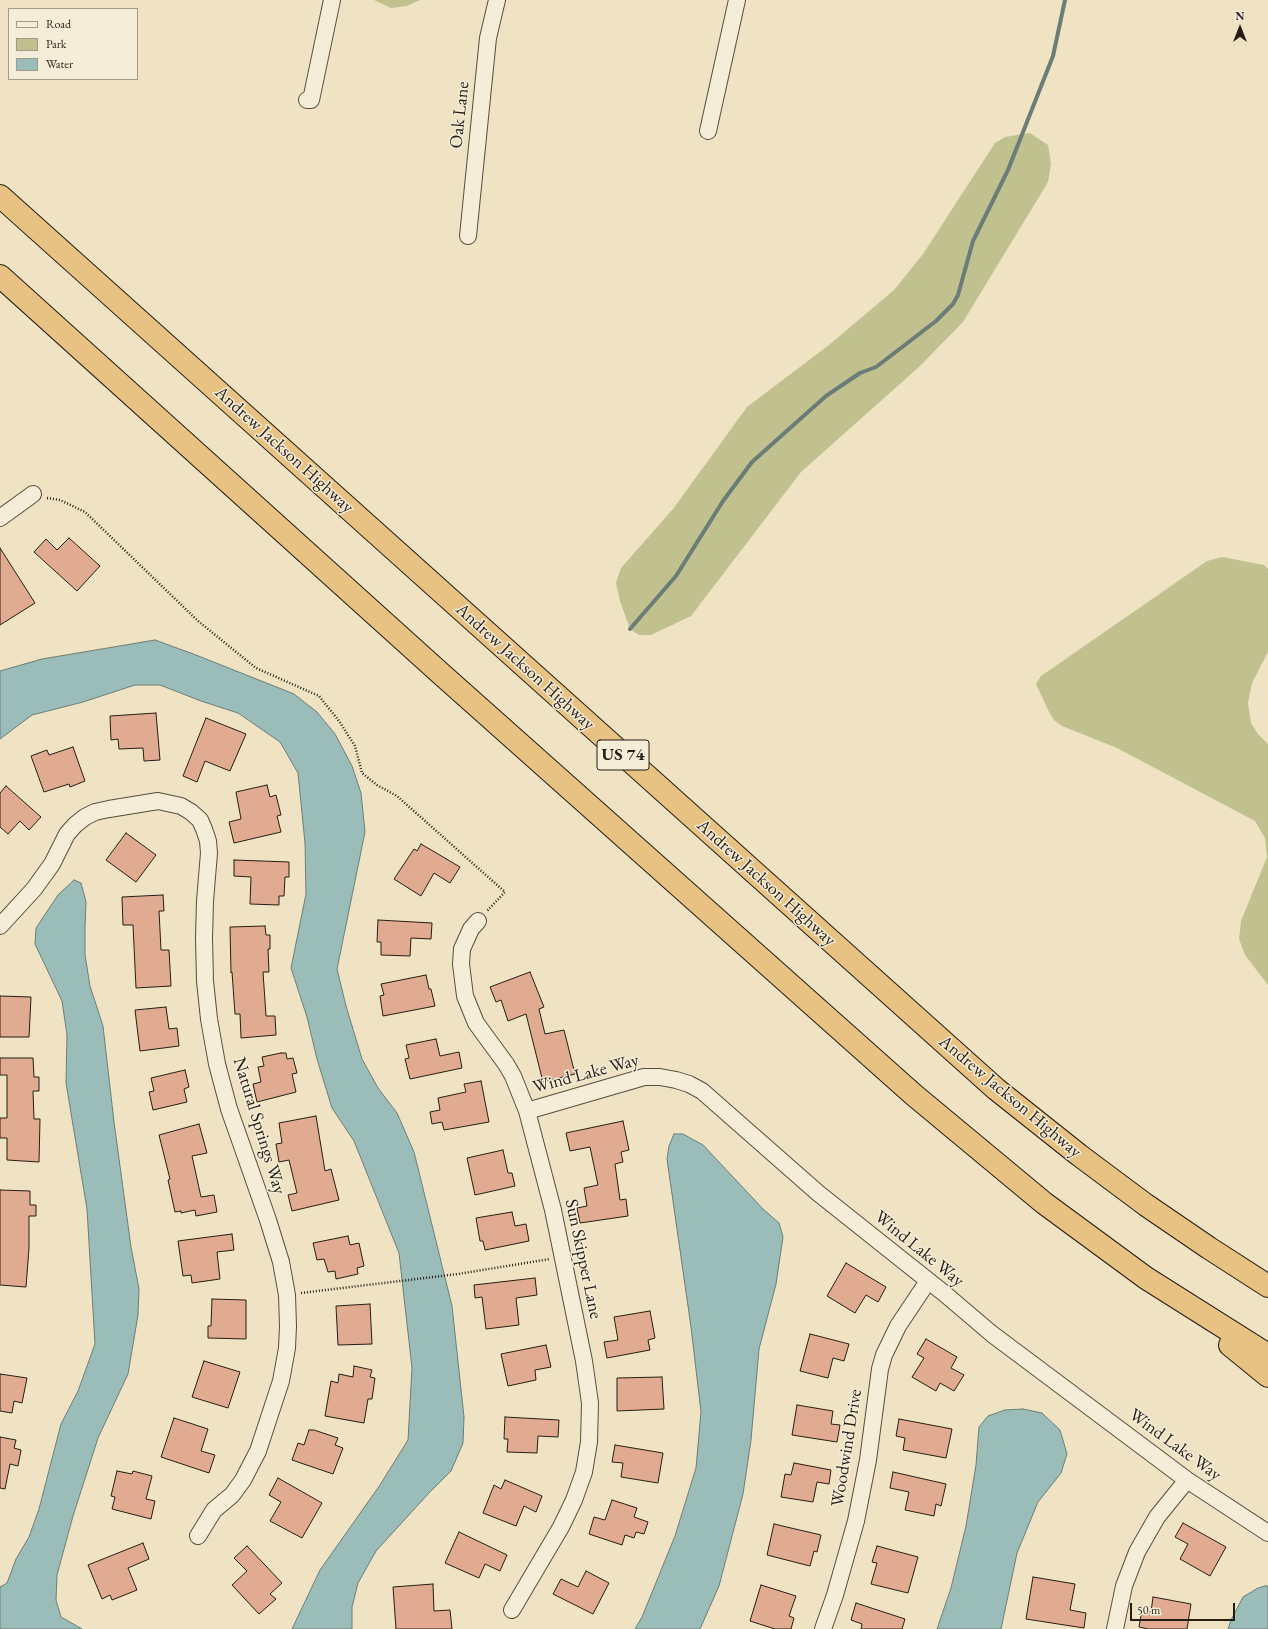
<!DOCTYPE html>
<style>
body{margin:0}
#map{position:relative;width:1268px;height:1629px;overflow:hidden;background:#efe3c3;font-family:"EB Garamond",serif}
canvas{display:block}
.legend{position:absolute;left:8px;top:8px;width:130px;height:72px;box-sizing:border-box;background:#f5edd8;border:1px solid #a29a8a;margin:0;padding:5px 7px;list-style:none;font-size:12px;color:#261d14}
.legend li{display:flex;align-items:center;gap:8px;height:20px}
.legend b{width:20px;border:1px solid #a29a8a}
.north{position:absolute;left:1220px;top:8px;width:40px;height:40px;-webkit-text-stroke:3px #f5edd8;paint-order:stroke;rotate:0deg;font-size:11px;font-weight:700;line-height:16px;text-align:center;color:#261d14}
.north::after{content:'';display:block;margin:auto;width:14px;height:18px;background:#261d14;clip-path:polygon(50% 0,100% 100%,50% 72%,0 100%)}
.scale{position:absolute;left:1130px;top:1603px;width:105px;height:18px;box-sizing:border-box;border:2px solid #261d14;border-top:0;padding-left:5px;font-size:12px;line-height:14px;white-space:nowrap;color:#261d14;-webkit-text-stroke:3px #f5edd8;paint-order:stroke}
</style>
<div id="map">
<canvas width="1268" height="1629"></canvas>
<ul class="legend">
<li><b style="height:5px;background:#f5edd8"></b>Road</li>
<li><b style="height:11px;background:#c0c18f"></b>Park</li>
<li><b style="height:11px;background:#9bbdb9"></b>Water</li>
</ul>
<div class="north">N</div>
<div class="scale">50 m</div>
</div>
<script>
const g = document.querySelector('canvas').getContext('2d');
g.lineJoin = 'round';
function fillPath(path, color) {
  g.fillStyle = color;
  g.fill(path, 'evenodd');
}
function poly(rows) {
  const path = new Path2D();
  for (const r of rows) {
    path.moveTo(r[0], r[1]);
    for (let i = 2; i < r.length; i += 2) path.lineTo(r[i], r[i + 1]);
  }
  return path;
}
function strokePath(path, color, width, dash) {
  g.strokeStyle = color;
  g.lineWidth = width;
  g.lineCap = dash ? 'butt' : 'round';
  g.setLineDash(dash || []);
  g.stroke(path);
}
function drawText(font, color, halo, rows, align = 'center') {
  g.font = font + ' "EB Garamond",serif';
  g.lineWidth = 3;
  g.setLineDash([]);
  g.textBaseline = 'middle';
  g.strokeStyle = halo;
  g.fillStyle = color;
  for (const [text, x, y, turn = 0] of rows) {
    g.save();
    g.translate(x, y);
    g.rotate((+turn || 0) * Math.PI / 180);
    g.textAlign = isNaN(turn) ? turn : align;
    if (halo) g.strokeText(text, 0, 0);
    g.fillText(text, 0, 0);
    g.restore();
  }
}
fillPath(poly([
 [374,0,420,0,407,6,391,8],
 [1030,133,1048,145,1051,164,1048,182,963,322,919,367,801,472,691,616,651,635,639,635,630,629,620,601,616,583,621,568,673,509,747,407,829,345,894,290,923,254,995,143,1005,137],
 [1222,557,1264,565,1268,569,1268,652,1252,683,1248,703,1251,723,1258,734,1268,744,1268,985,1245,955,1239,939,1241,921,1267,857,1265,838,1255,821,1117,748,1062,726,1054,720,1049,712,1036,684,1041,676,1207,561]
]), '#c0c18f');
const water = poly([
 [155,640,196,655,294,694,317,712,335,734,352,766,361,793,365,832,337,969,346,1006,362,1059,378,1088,397,1113,414,1152,452,1306,464,1417,463,1443,451,1471,429,1493,376,1551,358,1583,352,1607,352,1629,292,1629,320,1570,380,1485,408,1440,412,1368,399,1253,354,1141,332,1108,317,1059,307,1017,291,968,306,894,305,843,298,773,280,742,238,713,201,701,160,685,135,685,83,702,32,715,0,739,0,671,42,659,155,640],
 [74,880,81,883,86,902,85,927,85,955,90,986,103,1026,114,1122,131,1247,139,1289,138,1315,128,1374,98,1438,73,1516,57,1575,56,1600,61,1617,82,1629,0,1629,0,1587,7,1583,16,1559,29,1537,39,1509,61,1424,78,1391,95,1344,87,1209,66,1083,67,1035,62,1001,35,944,36,928,58,895,74,880],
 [674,1134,683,1134,703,1145,763,1209,779,1223,783,1237,776,1284,759,1349,751,1440,743,1494,719,1586,700,1629,635,1629,642,1617,675,1536,696,1468,701,1412,691,1327,667,1159,669,1146,674,1134],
 [1023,1409,1042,1413,1060,1430,1067,1454,1061,1473,1038,1502,1017,1553,1001,1629,937,1629,951,1588,966,1526,976,1465,979,1427,988,1416,1005,1410,1023,1409],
 [1265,1586,1268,1586,1268,1629,1228,1629,1231,1620,1243,1597,1258,1588,1265,1586]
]);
fillPath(water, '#9bbdb9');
strokePath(water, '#6c7d77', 1);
strokePath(poly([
 [630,629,676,576,723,501,752,462,826,396,860,373,876,367,897,351,936,321,953,304,958,295,973,241,1008,170,1053,56,1065,0]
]), '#6c7d77', 4);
const building = poly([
 [69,538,100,566,77,591,34,552,46,539,57,550,69,538],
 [0,548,35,603,0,625,0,548],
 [156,713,160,760,144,761,143,748,119,749,118,739,111,740,110,716,156,713],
 [206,718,246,734,230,771,205,761,197,782,183,776,206,718],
 [73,747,85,781,70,787,69,784,44,792,31,756,47,750,49,755,73,747],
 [267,785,270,797,276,795,281,815,277,816,281,832,234,843,229,822,241,819,236,792,267,785],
 [6,786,41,817,29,830,20,821,8,834,0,827,0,793,6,786],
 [126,833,156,855,136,882,106,860,126,833],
 [421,844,460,867,450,883,434,873,421,896,394,879,414,849,417,851,421,844],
 [234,860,289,862,289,877,285,877,284,896,279,896,279,905,250,904,251,877,234,876,234,860],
 [163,895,164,911,159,911,161,950,169,950,171,986,136,988,133,925,123,925,122,897,163,895],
 [378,920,432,923,431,939,411,938,410,956,381,955,381,942,377,942,378,920],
 [265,926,266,935,270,935,270,949,268,949,269,972,263,972,266,1016,275,1016,276,1035,241,1038,240,1014,235,1014,232,972,231,973,230,927,265,926],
 [530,972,544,1007,539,1009,545,1034,564,1030,575,1074,543,1082,526,1014,508,1021,501,1000,496,1002,490,987,530,972],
 [426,975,429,989,431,989,435,1006,383,1016,380,996,384,995,381,984,426,975],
 [0,996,31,997,29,1037,0,1037,0,996],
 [166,1007,169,1029,177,1028,179,1046,140,1051,135,1010,166,1007],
 [436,1039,440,1056,459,1052,462,1068,410,1079,405,1059,409,1058,406,1045,436,1039],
 [281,1053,286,1053,287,1059,293,1058,297,1073,292,1074,296,1092,257,1102,253,1084,261,1082,258,1067,264,1066,262,1057,281,1053],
 [0,1058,33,1058,34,1077,39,1077,39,1091,33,1091,34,1119,40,1119,39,1162,7,1160,7,1138,0,1138,0,1118,7,1118,7,1075,0,1075,0,1058],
 [185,1070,189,1087,184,1089,187,1102,153,1110,149,1092,154,1091,151,1078,185,1070],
 [481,1081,489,1122,444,1130,442,1122,432,1124,430,1112,440,1110,438,1098,466,1092,464,1084,481,1081],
 [316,1116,325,1171,331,1169,339,1200,292,1211,288,1195,297,1193,289,1160,279,1162,276,1144,282,1143,279,1123,316,1116],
 [623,1121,629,1150,621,1152,623,1162,615,1164,620,1200,626,1199,628,1216,580,1223,577,1208,587,1206,584,1188,598,1185,590,1147,570,1151,566,1133,623,1121],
 [199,1124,207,1153,192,1156,201,1197,214,1195,217,1212,196,1216,195,1210,181,1213,181,1211,175,1212,168,1180,170,1179,159,1135,199,1124],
 [503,1150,508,1173,512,1173,515,1186,475,1195,467,1158,503,1150],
 [0,1190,30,1191,30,1205,36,1205,36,1216,29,1216,29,1248,26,1287,0,1285,0,1190],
 [512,1212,515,1226,526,1224,529,1241,485,1250,483,1241,480,1241,476,1218,512,1212],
 [232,1234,234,1250,217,1252,220,1279,192,1283,191,1275,183,1276,178,1241,232,1234],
 [348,1236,350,1245,359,1243,364,1266,357,1268,358,1274,336,1279,335,1271,328,1272,324,1259,317,1260,313,1243,348,1236],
 [846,1263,886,1287,878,1302,866,1295,855,1313,827,1296,846,1263],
 [535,1278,537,1295,516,1298,519,1325,486,1329,482,1297,475,1298,474,1285,535,1278],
 [212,1299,246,1300,246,1339,208,1338,208,1326,211,1326,212,1299],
 [370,1304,372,1344,338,1345,336,1306,370,1304],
 [650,1311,655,1338,648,1340,650,1350,607,1358,604,1342,618,1340,614,1317,650,1311],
 [810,1334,849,1344,844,1361,833,1358,828,1378,800,1371,810,1334],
 [926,1339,957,1357,951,1368,964,1375,954,1391,940,1383,936,1391,912,1377,924,1358,917,1354,926,1339],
 [546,1345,551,1367,535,1370,536,1380,508,1386,501,1354,546,1345],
 [204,1361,240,1372,228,1408,192,1397,204,1361],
 [354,1366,372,1370,370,1377,375,1378,372,1399,368,1399,364,1423,325,1416,331,1381,338,1383,339,1374,353,1377,354,1366],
 [0,1374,27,1378,22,1403,14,1401,12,1413,0,1411,0,1374],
 [662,1377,664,1409,617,1411,617,1378,662,1377],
 [797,1405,833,1411,831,1424,840,1425,837,1442,792,1435,797,1405],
 [505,1417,559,1420,558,1437,538,1436,537,1453,507,1452,508,1439,504,1439,505,1417],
 [174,1418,208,1429,201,1451,215,1455,209,1473,161,1457,174,1418],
 [899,1419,952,1429,946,1458,903,1450,905,1438,896,1436,899,1419],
 [309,1430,314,1430,338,1438,335,1445,343,1448,333,1474,292,1460,298,1443,304,1445,309,1430],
 [0,1437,16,1440,14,1448,21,1450,18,1466,10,1464,5,1489,0,1488,0,1437],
 [615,1445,663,1453,658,1483,621,1477,623,1463,612,1462,615,1445],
 [794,1463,831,1470,829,1484,817,1482,813,1502,781,1497,785,1474,791,1475,794,1463],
 [117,1471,132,1474,133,1471,152,1476,146,1499,155,1501,151,1519,112,1509,115,1497,111,1496,117,1471],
 [893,1472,946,1484,941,1506,936,1504,934,1516,905,1510,909,1492,890,1488,893,1472],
 [278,1478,322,1503,302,1538,270,1521,281,1502,269,1495,278,1478],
 [505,1480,542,1496,536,1512,524,1506,516,1526,483,1513,494,1485,501,1489,505,1480],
 [612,1500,637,1508,634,1517,648,1522,644,1534,636,1532,634,1538,625,1535,622,1545,589,1534,594,1517,605,1520,612,1500],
 [1183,1523,1226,1547,1210,1576,1180,1559,1188,1544,1175,1537,1183,1523],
 [774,1524,821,1535,817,1552,814,1551,810,1566,767,1555,774,1524],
 [459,1532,507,1555,500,1571,485,1564,479,1578,445,1563,459,1532],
 [143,1543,149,1559,128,1568,137,1590,112,1600,110,1595,102,1599,88,1565,143,1543],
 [247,1546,282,1583,270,1594,276,1599,259,1614,232,1585,247,1571,234,1558,247,1546],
 [877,1546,918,1557,908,1593,871,1584,877,1563,872,1562,877,1546],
 [586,1571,609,1583,593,1614,553,1594,561,1579,578,1587,586,1571],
 [1033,1577,1075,1584,1070,1610,1086,1613,1084,1628,1026,1619,1033,1577],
 [433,1584,434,1611,450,1610,452,1629,396,1629,393,1587,433,1584],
 [761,1585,796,1596,789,1616,794,1618,791,1629,775,1629,750,1621,761,1585],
 [1153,1597,1191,1604,1187,1629,1148,1629,1139,1627,1142,1610,1151,1612,1153,1597],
 [856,1603,905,1619,902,1629,861,1629,862,1624,851,1620,856,1603]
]);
fillPath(building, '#e1ab91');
strokePath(building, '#261d14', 1);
const street = poly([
 [307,100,311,100,332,0],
 [708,131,737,0],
 [468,236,488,38,497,0],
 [0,518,33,494],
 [478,921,471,929,462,949,461,964,465,996,476,1023,506,1064,513,1076,527,1111,553,1210,584,1361,590,1403,589,1442,584,1472,574,1500,561,1527,512,1610],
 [0,926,34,889,52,864,67,834,75,825,85,817,95,812,109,809,158,801,181,806,191,812,200,820,204,829,208,841,209,853,205,901,204,938,205,981,209,1019,217,1064,229,1109,268,1220,281,1262,287,1295,288,1326,287,1348,281,1381,258,1451,243,1480,232,1495,214,1510,198,1536],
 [527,1111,644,1077,660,1077,676,1080,689,1084,702,1091,818,1193,945,1294,992,1334,1187,1480,1268,1533],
 [823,1629,835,1595,856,1521,868,1460,880,1369,884,1355,898,1326,928,1281],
 [1115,1629,1124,1586,1137,1552,1157,1517,1187,1480]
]);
const highway = poly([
 [0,196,996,1089,1079,1155,1146,1205,1209,1248,1268,1286],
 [0,276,439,672,914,1095,1044,1203,1146,1278,1268,1355],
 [1230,1345,1268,1376]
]);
strokePath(street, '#584e40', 18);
strokePath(highway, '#261d14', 24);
strokePath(poly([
 [47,498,60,500,85,512,198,621,256,668,319,696,339,721,355,746,362,773,377,785,397,796,505,892,487,911],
 [301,1293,458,1274,550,1259]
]), '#261d14', 2.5, [1, 2]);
strokePath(street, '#f5edd8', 16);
strokePath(highway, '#e8c282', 22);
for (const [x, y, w] of [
 [623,755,52]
]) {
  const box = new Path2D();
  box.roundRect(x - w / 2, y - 15, w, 30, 3);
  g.fillStyle = '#f5edd8';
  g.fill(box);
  strokePath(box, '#261d14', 1);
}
drawText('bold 17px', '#261d14', null, [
 ["US 74",623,755]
]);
drawText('18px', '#261d14', '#f5edd8', [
 ["Oak Lane",460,115,-84],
 ["Andrew Jackson Highway",284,450,42],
 ["Andrew Jackson Highway",525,667,42],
 ["Andrew Jackson Highway",766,883,42],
 ["Wind Lake Way",586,1074,-15],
 ["Andrew Jackson Highway",1010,1097,40],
 ["Natural Springs Way",259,1126,73],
 ["Wind Lake Way",919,1249,39],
 ["Sun Skipper Lane",583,1259,78],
 ["Wind Lake Way",1175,1445,36],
 ["Woodwind Drive",847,1448,-81]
]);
</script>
